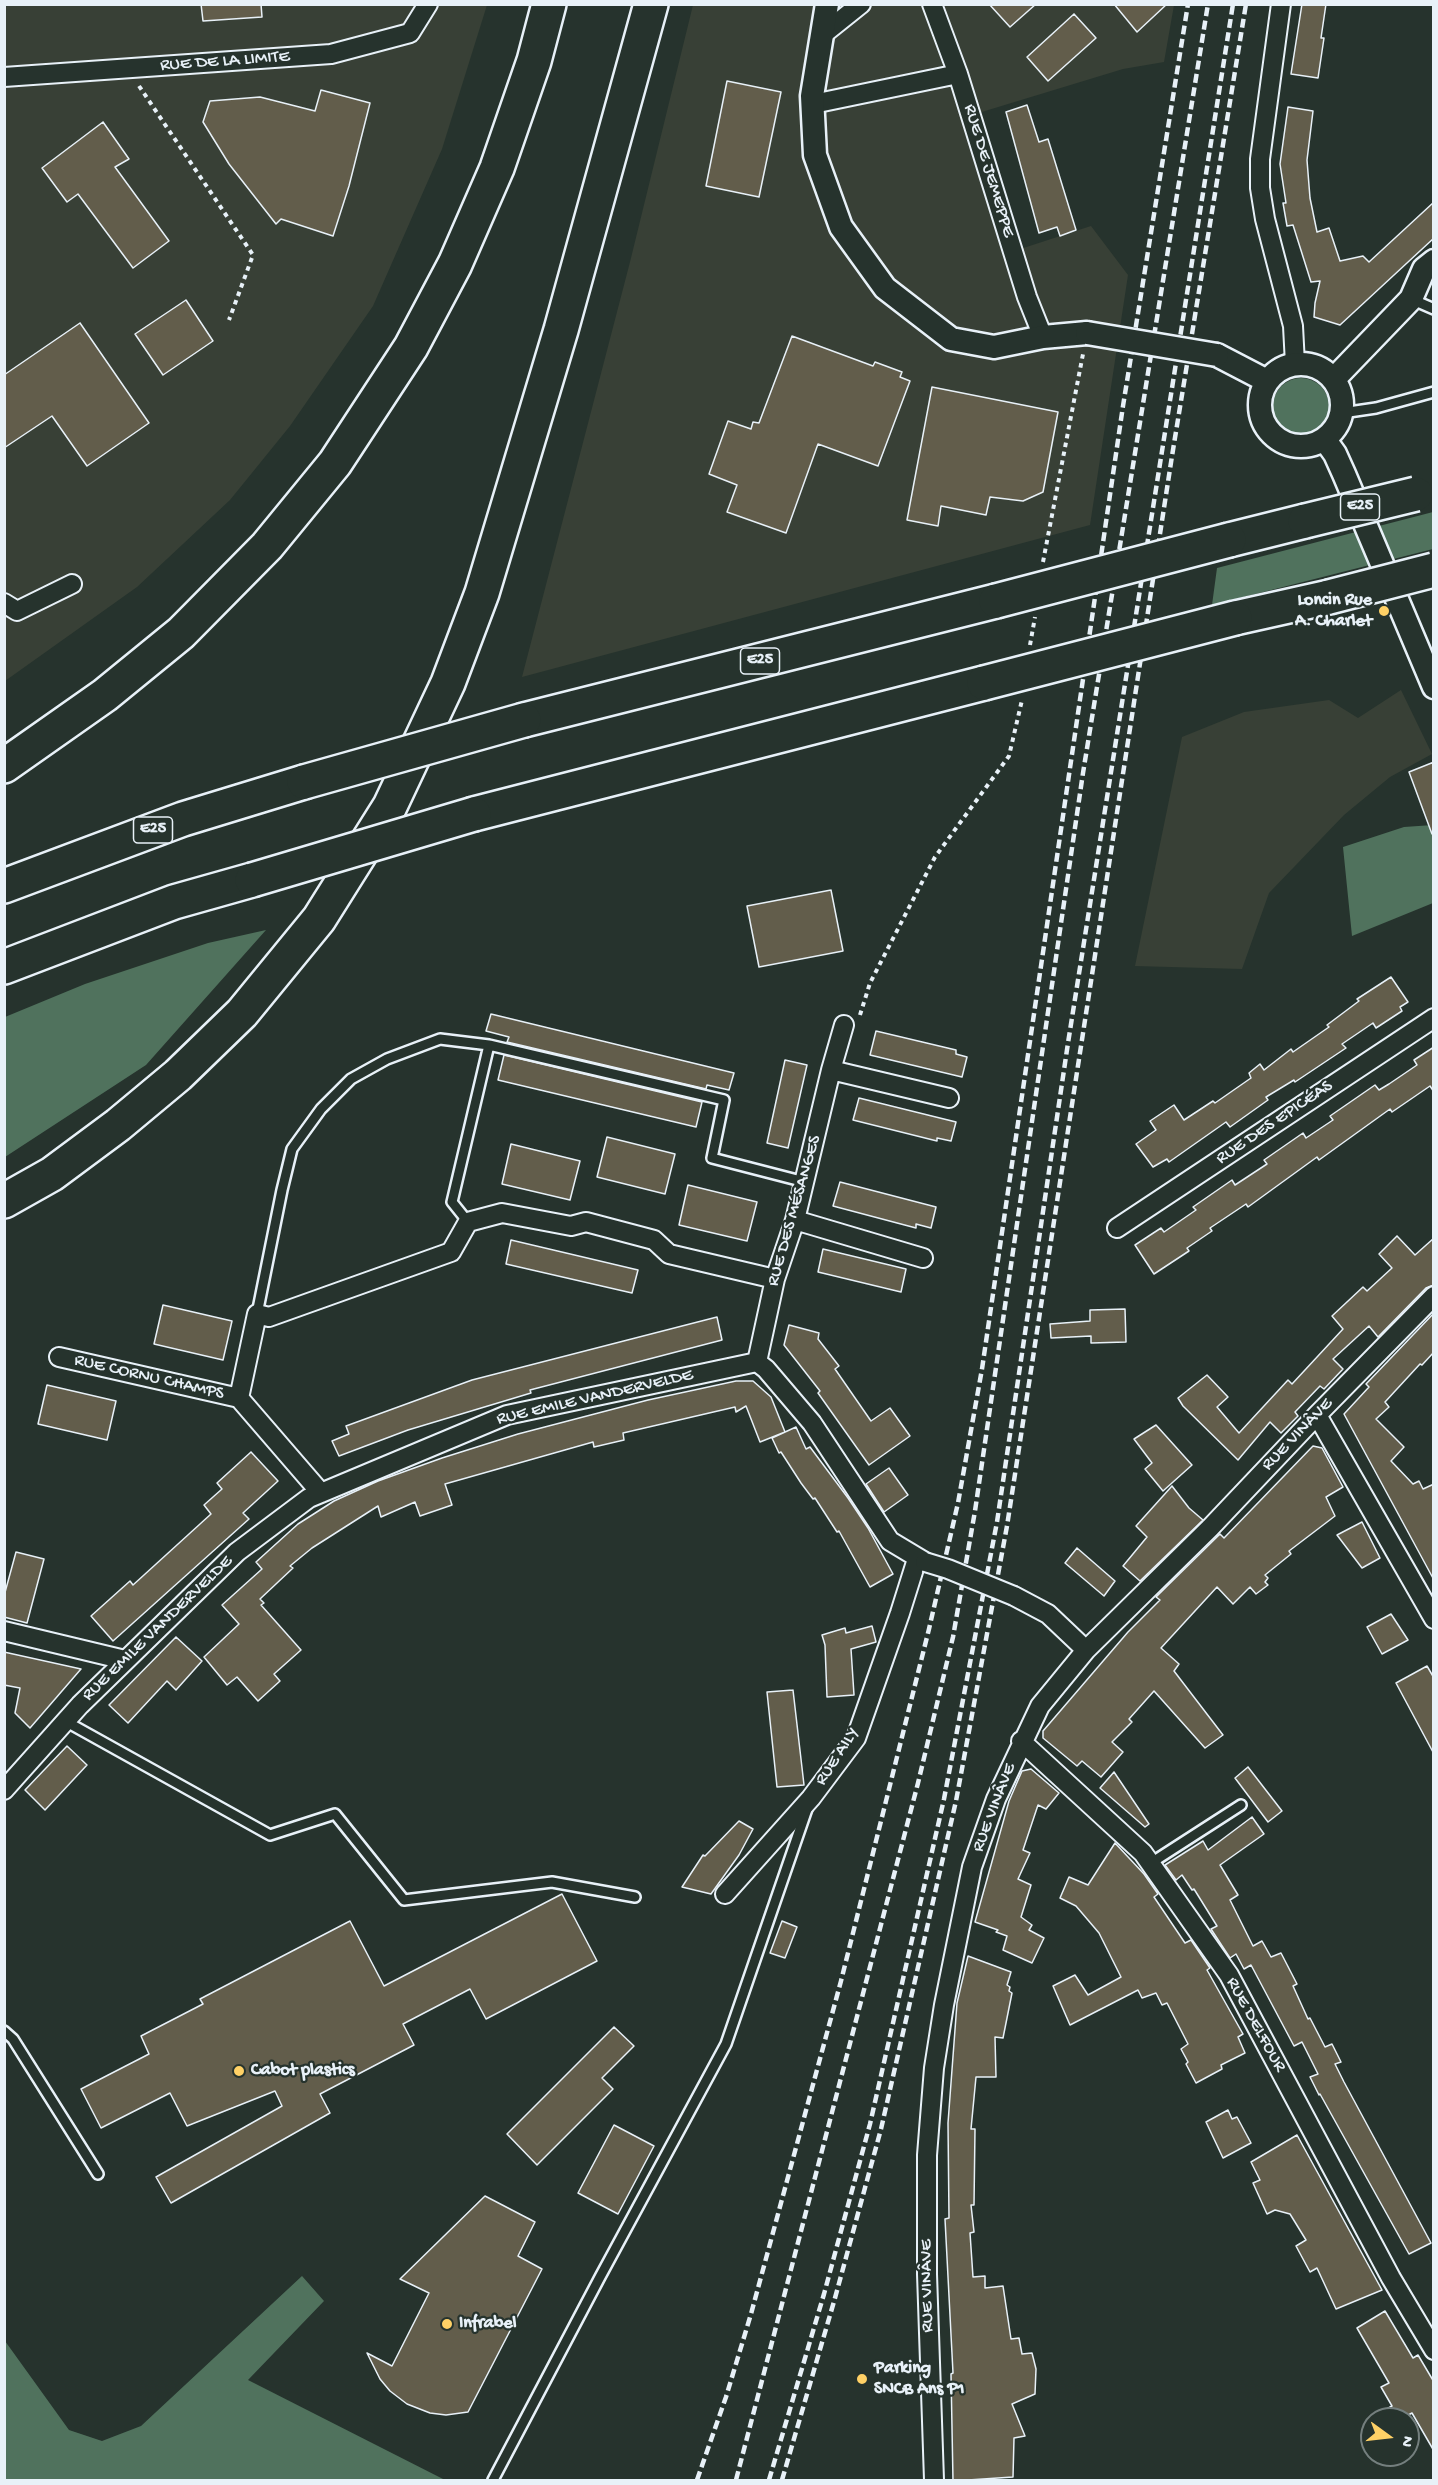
<!DOCTYPE html>
<meta charset="utf-8">
<style>
body{margin:0}
#map{position:relative;width:1438px;height:2485px;overflow:hidden;background:#26332d;font-family:"Gochi Hand",sans-serif}
canvas{display:block}
.frame{position:absolute;inset:0;border:6px solid #e8f1f8;pointer-events:none}
.north{position:absolute;left:1360px;top:2407px;width:60px;height:60px;box-sizing:border-box;background:#26332d;border:2px solid #747f7e;border-radius:50%;rotate:105deg;font-size:16px;font-weight:700;line-height:24px;text-align:center;color:#e8f1f8}
.north::after{content:'';display:block;margin:auto;width:21px;height:27px;background:#ffd166;clip-path:polygon(50% 0,100% 100%,50% 72%,0 100%)}
</style>
<div id="map">
<canvas width="1438" height="2485"></canvas>
<div class="frame"></div>
<div class="north">N</div>
</div>
<script>
const g = document.querySelector('canvas').getContext('2d');
g.lineJoin = 'round';
function fillPath(path, color) {
  g.fillStyle = color;
  g.fill(path, 'evenodd');
}
function poly(rows) {
  const path = new Path2D();
  for (const r of rows) {
    if (r.length === 3) {
      path.moveTo(r[0] + r[2], r[1]);
      path.arc(r[0], r[1], r[2], 0, 2 * Math.PI);
      continue;
    }
    path.moveTo(r[0], r[1]);
    for (let i = 2; i < r.length; i += 2) path.lineTo(r[i], r[i + 1]);
  }
  return path;
}
function strokePath(path, color, width, dash) {
  g.strokeStyle = color;
  g.lineWidth = width;
  g.lineCap = dash ? 'butt' : 'round';
  g.setLineDash(dash || []);
  g.stroke(path);
}
function drawText(font, color, halo, rows, align = 'center') {
  g.font = font + ' "Gochi Hand",sans-serif';
  g.lineWidth = 4.5;
  g.setLineDash([]);
  g.textBaseline = 'middle';
  g.strokeStyle = halo;
  g.fillStyle = color;
  for (const [text, x, y, turn = 0] of rows) {
    g.save();
    g.translate(x, y);
    g.rotate((+turn || 0) * Math.PI / 180);
    g.textAlign = isNaN(turn) ? turn : align;
    if (halo) g.strokeText(text, 0, 0);
    g.fillText(text, 0, 0);
    g.restore();
  }
}
fillPath(poly([
 [5,5,487,5,442,149,373,306,290,426,230,500,137,587,5,681],
 [693,5,1174,5,1164,62,1123,69,962,118,1005,254,1091,226,1128,275,1090,525,522,677,630,262],
 [1401,690,1432,754,1390,777,1344,815,1269,893,1242,969,1135,966,1182,737,1244,712,1329,700,1358,718]
]), '#384036');
fillPath(poly([
 [1301,406,28],
 [1433,512,1433,549,1212,605,1217,568],
 [1433,825,1433,903,1352,936,1343,847,1404,827],
 [266,930,146,1065,5,1157,5,1017,85,984,208,943],
 [302,2276,324,2301,248,2380,445,2480,5,2480,5,2341,69,2430,102,2441,141,2426]
]), '#50725d');
const building = poly([
 [201,4,261,4,262,17,203,21,201,4],
 [989,4,1036,4,1010,27,989,4],
 [1114,4,1167,4,1137,32,1114,4],
 [1302,4,1326,4,1321,38,1324,38,1318,78,1291,74,1302,4],
 [1074,14,1096,38,1048,81,1027,57,1074,14],
 [727,81,781,92,759,197,706,186,727,81],
 [321,90,370,103,349,186,333,236,281,219,276,224,229,164,203,122,210,101,260,97,315,111,321,90],
 [1027,105,1039,142,1048,139,1076,230,1060,236,1057,227,1039,233,1006,112,1027,105],
 [1288,107,1313,111,1307,160,1310,198,1317,232,1329,228,1340,261,1363,256,1369,262,1434,202,1434,238,1340,325,1314,317,1315,303,1320,281,1311,282,1293,225,1287,226,1283,203,1286,203,1280,164,1288,107],
 [103,122,129,159,115,167,169,241,133,268,78,194,67,202,42,168,103,122],
 [186,300,213,341,163,375,135,334,186,300],
 [80,323,149,423,87,466,52,416,4,448,4,375,80,323],
 [792,336,873,366,875,362,902,372,900,377,910,381,878,466,818,444,786,533,727,512,737,485,709,474,728,421,751,429,753,422,759,423,792,336],
 [932,387,1058,412,1043,492,1023,501,990,497,986,515,941,506,938,526,907,520,932,387],
 [1434,762,1434,833,1432,834,1409,772,1434,762],
 [831,890,843,951,759,967,747,906,831,890],
 [1391,977,1408,1002,1400,1007,1402,1011,1376,1028,1373,1023,1342,1044,1346,1048,1295,1082,1294,1080,1266,1097,1268,1100,1230,1127,1226,1122,1169,1162,1167,1159,1153,1167,1136,1144,1156,1130,1150,1121,1174,1105,1184,1120,1213,1101,1215,1103,1251,1078,1249,1073,1260,1064,1264,1070,1291,1049,1293,1052,1329,1027,1327,1025,1359,1001,1357,999,1391,977],
 [491,1014,734,1073,729,1090,707,1085,706,1089,507,1042,509,1037,486,1031,491,1014],
 [876,1031,956,1050,956,1054,967,1057,962,1077,870,1055,876,1031],
 [1434,1047,1434,1092,1430,1086,1392,1112,1390,1109,1319,1160,1317,1157,1248,1207,1246,1204,1210,1228,1212,1231,1187,1248,1189,1251,1154,1274,1135,1245,1161,1228,1164,1232,1196,1210,1193,1207,1232,1180,1235,1185,1267,1164,1264,1160,1303,1133,1306,1138,1333,1120,1330,1116,1375,1085,1379,1090,1389,1084,1417,1065,1414,1060,1434,1047],
 [504,1055,702,1102,696,1127,498,1080,504,1055],
 [785,1060,807,1065,788,1148,767,1143,785,1060],
 [859,1098,956,1122,951,1141,937,1138,937,1141,853,1120,859,1098],
 [607,1137,675,1154,665,1194,597,1177,607,1137],
 [511,1144,580,1161,570,1200,502,1184,511,1144],
 [840,1182,936,1207,931,1228,916,1224,916,1228,833,1206,840,1182],
 [688,1185,757,1202,747,1241,679,1225,688,1185],
 [1397,1236,1415,1255,1434,1238,1434,1285,1426,1288,1378,1337,1369,1326,1333,1359,1343,1369,1324,1389,1320,1386,1295,1412,1298,1416,1281,1433,1270,1422,1238,1460,1183,1406,1178,1398,1207,1375,1228,1397,1217,1407,1239,1433,1288,1380,1292,1384,1343,1329,1332,1316,1363,1287,1367,1291,1392,1268,1379,1254,1397,1236],
 [511,1240,638,1270,632,1293,506,1264,511,1240],
 [823,1249,906,1269,901,1292,818,1272,823,1249],
 [163,1305,232,1321,223,1360,154,1344,163,1305],
 [1125,1309,1126,1342,1091,1343,1091,1336,1051,1338,1050,1324,1090,1321,1090,1310,1125,1309],
 [1434,1313,1434,1352,1422,1365,1420,1364,1385,1402,1389,1407,1376,1419,1404,1447,1391,1461,1413,1484,1419,1481,1423,1489,1434,1484,1434,1580,1344,1414,1369,1387,1366,1384,1434,1313],
 [717,1317,722,1340,530,1390,531,1393,408,1430,339,1456,332,1441,349,1434,346,1426,472,1380,717,1317],
 [789,1325,819,1333,818,1339,839,1366,835,1369,871,1421,890,1408,910,1436,869,1465,818,1393,820,1391,784,1345,789,1325],
 [736,1381,753,1381,771,1397,785,1432,760,1442,746,1406,736,1412,735,1407,623,1433,624,1440,594,1447,593,1442,445,1484,452,1505,420,1516,415,1502,381,1517,378,1506,312,1548,290,1566,293,1568,260,1599,264,1603,261,1605,301,1650,274,1674,280,1681,258,1701,237,1677,227,1685,204,1657,239,1624,222,1605,262,1569,256,1562,298,1524,334,1501,378,1481,442,1458,518,1434,648,1400,736,1381],
 [47,1385,116,1401,107,1440,38,1424,47,1385],
 [1156,1425,1192,1465,1163,1491,1145,1469,1152,1463,1134,1439,1156,1425],
 [796,1427,806,1449,810,1447,848,1498,868,1528,893,1574,870,1587,839,1531,837,1532,815,1498,813,1499,801,1483,781,1452,779,1453,772,1438,796,1427],
 [1313,1446,1322,1448,1343,1487,1326,1497,1335,1516,1289,1551,1291,1554,1265,1575,1268,1578,1265,1582,1268,1585,1256,1594,1250,1587,1233,1604,1217,1587,1161,1648,1179,1664,1174,1671,1223,1735,1205,1748,1154,1691,1129,1719,1132,1722,1112,1742,1123,1752,1101,1777,1082,1761,1077,1766,1043,1738,1043,1731,1128,1632,1160,1600,1156,1597,1220,1534,1224,1538,1313,1446],
 [251,1452,278,1481,243,1513,249,1519,113,1641,91,1616,130,1581,133,1585,211,1514,204,1505,222,1489,217,1483,251,1452],
 [889,1468,908,1495,884,1512,866,1484,889,1468],
 [1172,1486,1189,1508,1203,1520,1140,1581,1123,1566,1147,1537,1136,1526,1172,1486],
 [1362,1522,1380,1558,1362,1568,1337,1535,1362,1522],
 [1077,1548,1115,1581,1104,1596,1065,1563,1077,1548],
 [16,1552,44,1559,27,1623,4,1617,4,1596,16,1552],
 [1391,1614,1408,1640,1382,1654,1367,1627,1391,1614],
 [872,1626,876,1642,851,1649,854,1695,827,1697,825,1645,822,1635,845,1628,846,1633,872,1626],
 [176,1637,202,1661,176,1690,167,1681,128,1723,109,1705,176,1637],
 [4,1652,81,1669,30,1728,15,1713,20,1688,4,1685,4,1652],
 [1427,1666,1434,1678,1434,1754,1396,1683,1427,1666],
 [793,1690,804,1785,777,1787,767,1692,793,1690],
 [67,1746,87,1765,45,1810,25,1790,67,1746],
 [1248,1767,1282,1811,1268,1822,1235,1778,1248,1767],
 [1031,1769,1059,1793,1046,1809,1038,1805,1023,1850,1030,1853,1018,1879,1031,1885,1021,1917,1032,1925,1029,1930,1044,1938,1032,1963,1003,1950,1007,1936,996,1932,998,1930,975,1922,1009,1801,1022,1771,1031,1769],
 [1114,1772,1149,1824,1145,1827,1100,1788,1114,1772],
 [1252,1817,1264,1834,1220,1865,1238,1895,1230,1900,1253,1946,1262,1941,1271,1957,1281,1953,1297,1984,1293,1986,1308,2019,1310,2018,1325,2047,1332,2044,1341,2062,1335,2064,1344,2082,1431,2243,1409,2254,1320,2094,1319,2095,1310,2077,1318,2074,1302,2042,1294,2046,1251,1965,1244,1969,1236,1954,1230,1958,1211,1929,1217,1926,1194,1889,1192,1890,1182,1875,1176,1880,1165,1865,1203,1841,1208,1850,1252,1817],
 [739,1821,753,1829,739,1855,711,1894,682,1887,703,1855,705,1856,739,1821],
 [1115,1843,1144,1874,1158,1894,1154,1897,1185,1943,1191,1940,1210,1968,1207,1970,1243,2034,1238,2037,1245,2053,1221,2065,1222,2069,1196,2083,1186,2064,1188,2062,1181,2049,1188,2044,1167,2003,1162,2005,1156,1993,1142,1998,1138,1990,1070,2025,1053,1986,1075,1975,1088,1995,1121,1977,1099,1933,1076,1906,1060,1898,1069,1877,1088,1885,1115,1843],
 [562,1894,597,1961,486,2019,470,1989,403,2024,414,2045,320,2094,330,2113,171,2203,156,2177,282,2106,275,2091,187,2126,170,2093,101,2128,81,2089,149,2054,141,2036,203,2004,200,1999,350,1921,384,1986,562,1894],
 [782,1921,797,1927,785,1958,770,1953,782,1921],
 [968,1956,1011,1972,1007,1985,1010,1987,1009,1991,1012,1993,1003,2038,995,2037,996,2077,976,2077,971,2129,975,2129,974,2205,971,2205,974,2232,970,2233,973,2277,985,2276,985,2288,1003,2286,1011,2339,1019,2338,1022,2354,1032,2353,1036,2369,1035,2394,1012,2404,1025,2436,1014,2438,1013,2477,953,2481,951,2374,953,2373,945,2219,949,2218,948,2123,957,2003,968,1956],
 [614,2027,634,2046,602,2078,613,2089,537,2165,507,2134,614,2027],
 [1228,2110,1232,2119,1237,2117,1251,2143,1223,2158,1206,2122,1228,2110],
 [614,2125,654,2146,618,2214,578,2193,614,2125],
 [1297,2135,1382,2290,1336,2309,1317,2268,1310,2272,1296,2246,1306,2240,1290,2214,1275,2210,1267,2214,1253,2183,1260,2180,1251,2162,1297,2135],
 [485,2196,535,2222,518,2256,542,2269,468,2412,446,2415,430,2413,407,2404,390,2391,380,2379,367,2353,392,2366,429,2293,400,2279,485,2196],
 [1385,2311,1413,2358,1418,2355,1434,2382,1434,2451,1412,2413,1401,2419,1369,2419,1392,2406,1381,2387,1389,2383,1357,2328,1385,2311]
]);
fillPath(building, '#625d4b');
strokePath(building, '#e8f1f8', 1.5);
const service = poly([
 [1411,299,1434,309],
 [1342,413,1376,408,1434,392],
 [468,1222,452,1202,489,1045],
 [257,1314,282,1190,292,1149,321,1109,351,1079,387,1059,440,1039,489,1045,724,1100,712,1158,805,1182],
 [65,1721,270,1835,335,1814,404,1900,552,1882,635,1897],
 [1151,1863,1241,1805],
 [4,2031,13,2039,98,2174],
 [493,2480,600,2277,726,2044,807,1809]
]);
const minor = poly([
 [932,4,958,74,1027,297,1043,337],
 [1281,4,1260,159,1260,188,1265,219,1293,326,1295,364],
 [821,36,861,4],
 [4,77,331,54,410,33,428,4],
 [813,104,958,74],
 [4,603,17,611,72,584],
 [831,1070,949,1098],
 [795,1220,923,1258],
 [1117,1228,1434,1018],
 [59,1357,239,1398],
 [757,1362,775,1279,795,1220,831,1070,844,1025],
 [1317,1415,1434,1619],
 [321,1493,239,1398,257,1314,269,1317,451,1252,468,1222,502,1213,571,1226,586,1222,654,1240,669,1254,775,1279],
 [1014,1596,1048,1614,1086,1650],
 [4,1631,125,1660],
 [1021,1741,1143,1853,1229,1975,1391,2278,1434,2350],
 [4,1790,80,1705,237,1552,309,1498,507,1415,757,1362,766,1369,812,1423,890,1541,925,1562],
 [725,1894,811,1798,856,1738,900,1613,917,1559],
 [934,2480,927,2274,927,2155,934,2068,944,2005,972,1867,996,1799,1040,1706,1086,1650,1210,1528,1317,1415,1434,1296]
]);
const tertiary = poly([
 [827,4,812,96,815,155,841,227,885,288,951,339,994,347,1043,337,1087,333],
 [1217,355,1267,381],
 [1301,405,41],
 [1334,379,1411,299,1424,269,1434,261],
 [1325,440,1335,454,1344,474,1434,687]
]);
const motorway = poly([
 [1229,540,1305,521],
 [1235,618,1329,597],
 [524,720,996,601],
 [4,766,105,695,181,633,267,546,335,463,411,347,455,264,497,168,534,61,549,4],
 [474,814,984,683],
 [4,886,183,819,304,782],
 [4,967,174,902,252,880],
 [4,1201,52,1174,118,1125,178,1075,242,1013,319,919,390,806,448,683,482,593,561,330,651,4]
]);
strokePath(service, '#e8f1f8', 14);
strokePath(minor, '#e8f1f8', 22);
strokePath(tertiary, '#e8f1f8', 27);
strokePath(motorway, '#e8f1f8', 38);
strokePath(poly([
 [139,86,253,255,229,320],
 [1043,562,1083,354],
 [1030,645,1035,617],
 [860,1015,870,983,935,857,1009,756,1022,700]
]), '#e8f1f8', 4, [4.5, 4.5]);
strokePath(service, '#26332d', 9);
strokePath(minor, '#26332d', 18);
strokePath(tertiary, '#26332d', 22);
strokePath(motorway, '#26332d', 33);
strokePath(poly([
 [697,2480,726,2397,751,2314,841,1981,929,1629,958,1503,982,1369,1123,406,1188,4],
 [736,2480,918,1783,953,1637,975,1511,1083,773,1208,4],
 [769,2480,824,2294,870,2124,944,1799,997,1522,1068,1043,1233,4],
 [782,2480,835,2298,881,2129,956,1801,1007,1526,1172,456,1246,4]
]), '#e8f1f8', 4.5, [9, 4.5]);
const minorBridge = poly([
 [925,1562,948,1569,1014,1596]
]);
const tertiaryBridge = poly([
 [1087,333,1217,355]
]);
const motorwayBridge = poly([
 [1305,521,1416,494],
 [1329,597,1434,570],
 [996,601,1229,540],
 [984,683,1235,618],
 [304,782,524,720],
 [252,880,474,814]
]);
strokePath(minorBridge, '#e8f1f8', 22, []);
strokePath(tertiaryBridge, '#e8f1f8', 27, []);
strokePath(motorwayBridge, '#e8f1f8', 38, []);
strokePath(minorBridge, '#26332d', 18);
strokePath(tertiaryBridge, '#26332d', 22);
strokePath(motorwayBridge, '#26332d', 33);
for (const [x, y, r, color] of [
 [1384,611,6,"#ffd166"],
 [239,2071,6,"#ffd166"],
 [447,2324,6,"#ffd166"],
 [862,2379,6,"#ffd166"]
]) {
  const dot = new Path2D();
  dot.arc(x, y, r, 0, 2 * Math.PI);
  g.fillStyle = color;
  g.fill(dot);
  strokePath(dot, '#26332d', 2);
}
for (const [x, y, w] of [
 [1360,507,39],
 [760,661,39],
 [153,830,39]
]) {
  const box = new Path2D();
  box.roundRect(x - w / 2, y - 13, w, 26, 4.5);
  g.fillStyle = '#26332d';
  g.fill(box);
  strokePath(box, '#e8f1f8', 1.5);
}
drawText('bold 16px', '#e8f1f8', null, [
 ["E25",1360,507],
 ["E25",760,661],
 ["E25",153,830]
]);
drawText('18px', '#e8f1f8', '#26332d', [
 ["RUE DE LA LIMITE",225,62,-4],
 ["RUE DE JEMEPPE",988,171,73],
 ["RUE DES EPICÉAS",1275,1123,-34],
 ["RUE DES MÉSANGES",795,1211,-74],
 ["RUE CORNU CHAMPS",149,1378,13],
 ["RUE EMILE VANDERVELDE",595,1398,-13],
 ["RUE VINÂVE",1298,1435,-46],
 ["RUE EMILE VANDERVELDE",158,1629,-44],
 ["RUE AILY",838,1757,-57],
 ["RUE VINÂVE",995,1808,-69],
 ["RUE DELFOUR",1255,2025,61],
 ["RUE VINÂVE",928,2286,-91]
]);
drawText('bold 18px', '#e8f1f8', '#26332d', [
 ["Loncin Rue",1372,601,"right"],
 ["A. Charlet",1372,622,"right"],
 ["Cabot plastics",251,2071],
 ["Infrabel",459,2324],
 ["Parking",874,2369],
 ["SNCB Ans P1",874,2390]
], 'left');
</script>
